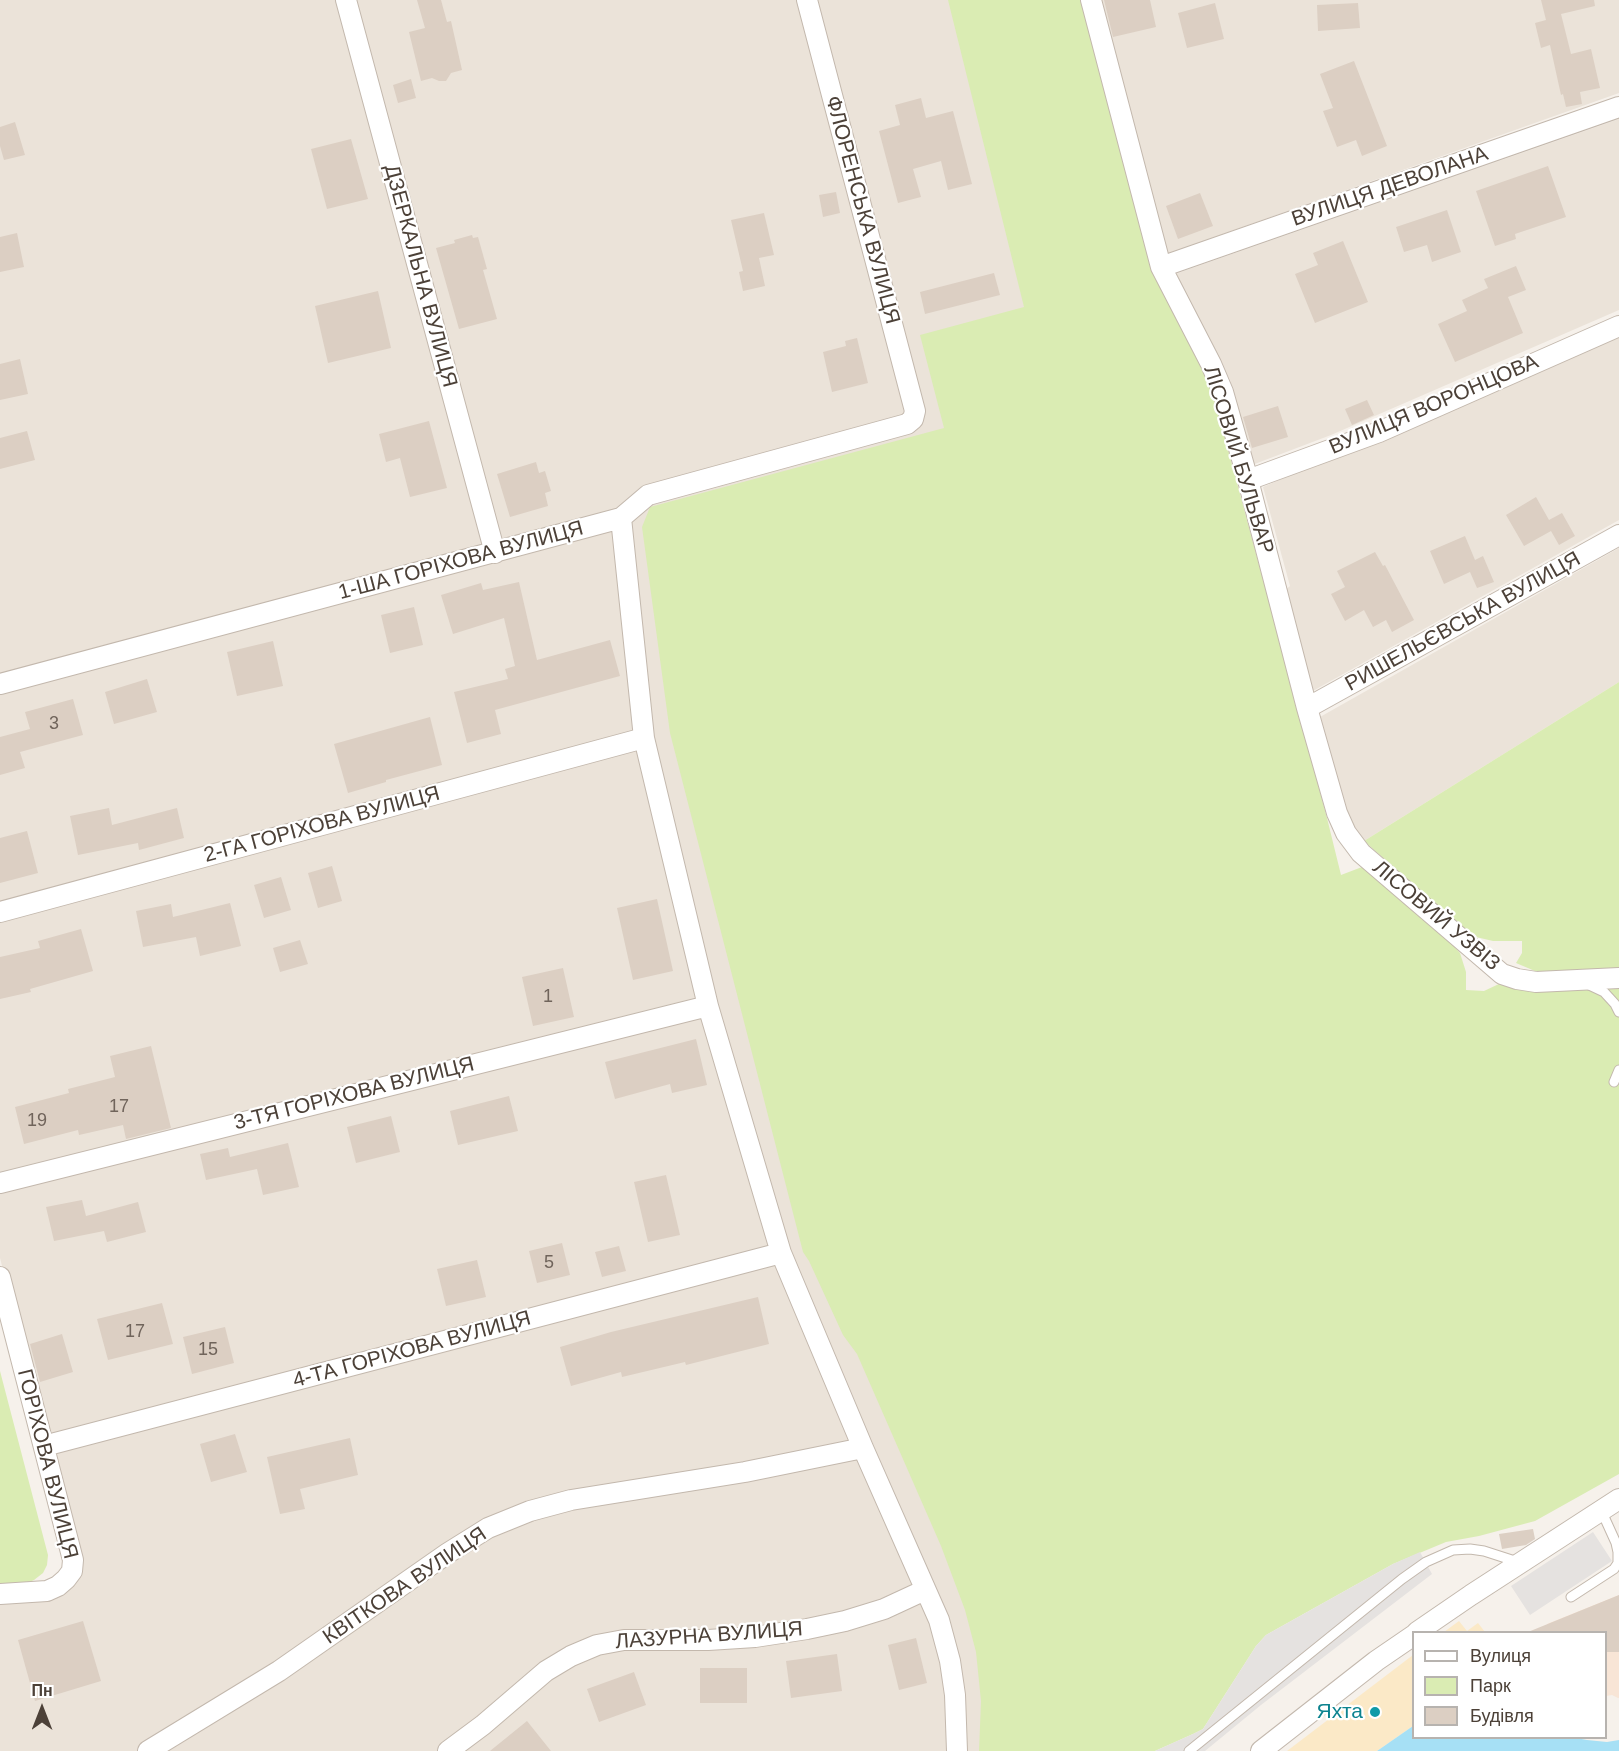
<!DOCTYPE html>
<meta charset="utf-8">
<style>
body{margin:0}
#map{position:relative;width:1619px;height:1751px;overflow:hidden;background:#f6f1eb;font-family:Arial,sans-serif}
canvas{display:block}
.legend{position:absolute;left:1412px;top:1631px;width:195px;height:108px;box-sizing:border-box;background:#fff;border:2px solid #b7b3af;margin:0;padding:8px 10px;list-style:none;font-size:18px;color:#4c4138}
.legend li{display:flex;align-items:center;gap:12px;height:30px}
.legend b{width:30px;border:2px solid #b7b3af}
.north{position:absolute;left:12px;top:1679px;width:60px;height:60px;-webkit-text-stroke:4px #fff;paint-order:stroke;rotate:0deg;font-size:16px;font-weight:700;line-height:24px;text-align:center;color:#4c4138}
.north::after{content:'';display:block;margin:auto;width:21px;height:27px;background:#4c4138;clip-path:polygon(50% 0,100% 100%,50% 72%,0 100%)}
</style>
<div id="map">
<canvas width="1619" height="1751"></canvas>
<ul class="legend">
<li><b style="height:8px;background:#fff"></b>Вулиця</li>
<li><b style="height:16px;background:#daecb3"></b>Парк</li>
<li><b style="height:16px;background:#dccfc3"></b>Будівля</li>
</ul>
<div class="north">Пн</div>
</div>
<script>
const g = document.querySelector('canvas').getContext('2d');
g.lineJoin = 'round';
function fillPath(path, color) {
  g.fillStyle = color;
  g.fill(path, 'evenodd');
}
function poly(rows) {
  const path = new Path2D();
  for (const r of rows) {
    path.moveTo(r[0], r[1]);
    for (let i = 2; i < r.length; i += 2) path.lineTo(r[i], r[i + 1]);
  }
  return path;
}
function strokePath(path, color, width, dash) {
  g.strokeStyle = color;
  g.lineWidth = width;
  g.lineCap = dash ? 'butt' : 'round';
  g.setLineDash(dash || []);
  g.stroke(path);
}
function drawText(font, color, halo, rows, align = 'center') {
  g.font = font + ' Arial,sans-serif';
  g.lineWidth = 4.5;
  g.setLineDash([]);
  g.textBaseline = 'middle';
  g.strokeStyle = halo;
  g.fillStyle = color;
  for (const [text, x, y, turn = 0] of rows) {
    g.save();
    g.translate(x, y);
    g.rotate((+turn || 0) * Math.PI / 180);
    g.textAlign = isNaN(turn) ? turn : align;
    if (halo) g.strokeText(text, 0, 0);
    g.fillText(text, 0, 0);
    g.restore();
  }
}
fillPath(poly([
 [0,0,1059,0,1008,1751,0,1751,0,1585,51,1582,78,1562,0,1258],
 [1097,0,1619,0,1619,93,1167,254],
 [1619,119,1619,310,1331,435,1252,465,1230,380,1175,274],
 [1619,334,1619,520,1311,692,1285,590,1290,586,1263,487],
 [1619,548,1619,682,1364,841,1346,817,1320,717]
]), '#ebe3d9');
fillPath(poly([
 [1619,1595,1619,1698,1618,1698,1612,1695,1606,1696,1606,1632,1550,1632,1547,1624]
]), '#f8e5d6');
fillPath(poly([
 [948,0,1084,0,1211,386,1326,814,1341,875,1362,867,1372,867,1442,933,1460,953,1466,972,1466,990,1484,991,1501,983,1619,988,1619,1474,1535,1521,1479,1536,1446,1542,1393,1564,1266,1635,1256,1646,1203,1729,1193,1734,1155,1751,979,1751,981,1701,976,1652,965,1610,941,1546,857,1354,843,1335,809,1261,803,1252,670,733,642,527,650,507,944,428,920,335,1024,307],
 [1619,682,1619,969,1542,974,1516,963,1522,953,1522,941,1493,941,1476,937,1466,931,1364,841],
 [0,1371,48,1555,47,1565,43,1573,34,1580,25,1584,0,1585]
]), '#daecb3');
fillPath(poly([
 [1459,1621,1467,1631,1478,1623,1485,1632,1444,1632],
 [1413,1655,1413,1726,1377,1751,1287,1751]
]), '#fbe9c7');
fillPath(poly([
 [1593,1532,1612,1561,1530,1615,1511,1586],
 [1420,1552,1432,1574,1261,1705,1205,1751,1155,1751,1193,1734,1203,1729,1256,1646,1266,1635,1393,1564]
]), '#e5e2e0');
fillPath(poly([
 [1413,1726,1414,1738,1576,1738,1587,1740,1607,1742,1619,1740,1619,1751,1377,1751]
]), '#a6e0f5');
fillPath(poly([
 [417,0,441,0,447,22,451,21,462,70,451,73,446,81,439,81,432,78,421,81,409,32,425,28],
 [1104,0,1150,0,1156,27,1113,37],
 [1541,0,1594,0,1595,6,1561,14,1571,54,1591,49,1600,88,1580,92,1582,104,1566,107,1563,94,1561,95,1550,45,1541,48,1535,23,1546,20],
 [1215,3,1224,39,1187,48,1178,13],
 [1358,3,1360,28,1318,31,1317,5],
 [1354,61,1387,146,1362,156,1356,140,1337,147,1323,111,1333,108,1320,74],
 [411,79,416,98,398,103,393,85],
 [921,98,926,118,953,111,972,184,948,190,941,161,913,169,921,197,898,203,879,131,900,125,895,105],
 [15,122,25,155,4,160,0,146,0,127],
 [351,139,368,199,327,209,311,149],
 [1548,166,1566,217,1515,234,1516,239,1495,246,1476,191],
 [836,192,840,213,823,217,819,195],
 [1200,193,1213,226,1178,239,1166,206],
 [1447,210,1461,252,1432,262,1427,245,1404,252,1396,227],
 [764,213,774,255,759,258,765,286,743,291,739,272,743,271,731,220],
 [17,233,24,267,0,272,0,237],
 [472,235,473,238,478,237,487,269,483,270,497,319,459,329,436,248,455,243,454,240],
 [1343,241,1368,302,1315,323,1295,274,1318,265,1313,253],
 [1516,266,1526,290,1508,297,1523,333,1455,362,1438,324,1467,311,1462,300,1488,288,1484,279],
 [994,273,1000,295,925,314,920,292],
 [378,291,391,348,328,363,315,306],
 [857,338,868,383,832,392,823,352,846,346,845,341],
 [20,359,28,394,0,400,0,364],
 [1367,400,1374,415,1352,425,1345,409],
 [1278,406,1288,437,1252,448,1243,417],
 [429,421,447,488,410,497,400,458,386,462,379,434],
 [27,431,35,460,0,469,0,438],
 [536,462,539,473,545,471,551,491,545,493,548,506,510,517,497,474],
 [1536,497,1549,520,1562,513,1575,536,1559,545,1551,531,1524,546,1506,515],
 [1465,536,1475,560,1483,556,1494,582,1477,588,1470,572,1444,584,1430,551],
 [1375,552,1383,566,1385,565,1414,620,1392,632,1386,620,1373,627,1364,610,1345,621,1331,594,1345,587,1337,571],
 [519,582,537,660,610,640,620,676,495,710,501,734,467,743,454,692,508,679,505,669,515,666,504,618,453,634,441,595,481,583,483,590],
 [414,607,423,645,390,653,381,615],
 [273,641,283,686,237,696,227,652],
 [147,679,157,712,114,724,105,692],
 [73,699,83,735,20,752,25,768,0,775,0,737,30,729,25,712],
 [430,717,442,765,386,780,386,782,348,793,334,744],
 [109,808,112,825,177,808,184,838,139,850,138,843,78,855,70,816],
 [27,831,38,873,0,883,0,838],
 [332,866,342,901,318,908,308,873],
 [281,877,291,910,264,918,254,885],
 [657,899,673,971,633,980,617,908],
 [230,903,241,946,200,956,196,937,143,947,136,911,171,904,173,917],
 [81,929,93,971,30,989,31,992,0,999,0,957,40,948,38,941],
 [300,940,308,964,280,972,273,948],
 [563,968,574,1017,533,1026,522,977],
 [696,1039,707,1085,672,1093,670,1084,615,1099,605,1062],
 [151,1046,171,1128,126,1139,123,1125,79,1135,78,1130,24,1144,15,1107,69,1093,68,1089,115,1077,110,1056],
 [509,1096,518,1131,458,1145,450,1111],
 [391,1116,400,1152,356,1163,347,1127],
 [288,1143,299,1187,263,1195,257,1169,206,1180,200,1154,228,1148,230,1157],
 [666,1175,680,1235,648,1242,634,1182],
 [82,1200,86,1216,138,1202,146,1232,107,1242,104,1231,54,1241,46,1207],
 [562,1243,570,1275,537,1283,529,1251],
 [619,1246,626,1271,602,1277,595,1252],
 [477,1260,486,1297,446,1306,437,1269],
 [758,1297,769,1344,686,1365,685,1362,622,1377,621,1372,571,1386,560,1347,611,1332],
 [162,1303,173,1344,108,1360,97,1319],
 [225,1327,234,1363,192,1374,183,1337],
 [62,1334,73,1372,40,1382,30,1344],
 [235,1434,247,1472,211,1482,200,1444],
 [350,1438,358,1475,300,1489,305,1509,280,1514,267,1457],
 [1533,1529,1535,1539,1526,1545,1502,1549,1499,1534],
 [1619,1595,1619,1652,1605,1652,1605,1632,1528,1632],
 [83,1621,101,1681,35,1701,18,1640],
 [916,1638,927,1683,899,1690,888,1645],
 [837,1654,842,1691,791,1698,786,1661],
 [700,1668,747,1668,747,1703,700,1703],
 [634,1672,646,1705,599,1722,587,1689],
 [527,1721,551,1751,490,1751]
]), '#dccfc3');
const lane = poly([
 [1587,984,1604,992,1615,1004,1619,1012],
 [1614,1082,1619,1070],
 [1571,1597,1614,1569,1618,1563,1618,1552,1616,1543,1601,1510],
 [1189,1751,1402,1579,1426,1562,1453,1550,1470,1549,1484,1551,1518,1562]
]);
const street = poly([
 [346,0,495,553],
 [1091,0,1161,267,1211,364,1223,392,1248,480,1307,708,1337,813,1346,833,1361,853,1502,974,1517,979,1536,982,1619,978],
 [1161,267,1619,107],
 [1248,480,1379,432,1619,326],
 [621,518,644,738,708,1006,781,1253,863,1448,939,1620,950,1661,955,1695,957,1751],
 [0,684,621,518,648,495,907,424,913,419,915,411,807,0],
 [1307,708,1619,535],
 [0,912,644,738],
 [0,1183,708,1006],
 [0,1277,73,1560,72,1571,66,1579,58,1586,47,1591,0,1594],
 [44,1446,781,1253],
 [1417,1632,1471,1595,1619,1499],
 [148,1751,279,1671,448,1553,488,1528,530,1511,571,1500,745,1472,863,1448],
 [448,1751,483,1725,546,1671,571,1656,597,1645,624,1640,708,1640,755,1637,807,1629,845,1621,884,1609,925,1590],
 [1261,1751,1376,1661,1414,1635]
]);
strokePath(lane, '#c3b8ad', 11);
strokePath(street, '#c3b8ad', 22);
strokePath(lane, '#fff', 9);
strokePath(street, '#fff', 20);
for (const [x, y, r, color] of [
 [1375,1712,6,"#0f9aa8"]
]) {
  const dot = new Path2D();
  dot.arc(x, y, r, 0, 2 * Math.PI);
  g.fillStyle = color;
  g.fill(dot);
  strokePath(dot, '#fff', 2);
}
drawText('18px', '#70645b', null, [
 ["3",54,724],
 ["1",548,997],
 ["17",119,1107],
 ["19",37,1121],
 ["5",549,1263],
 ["17",135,1332],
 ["15",208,1350]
]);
drawText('21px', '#4c4138', '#fff', [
 ["ВУЛИЦЯ ДЕВОЛАНА",1390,187,-19],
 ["ФЛОРЕНСЬКА ВУЛИЦЯ",862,210,75],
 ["ДЗЕРКАЛЬНА ВУЛИЦЯ",420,276,75],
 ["ВУЛИЦЯ ВОРОНЦОВА",1434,405,-23],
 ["ЛІСОВИЙ БУЛЬВАР",1238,460,73],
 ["1-ША ГОРІХОВА ВУЛИЦЯ",461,561,-15],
 ["РИШЕЛЬЄВСЬКА ВУЛИЦЯ",1463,622,-29],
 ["2-ГА ГОРІХОВА ВУЛИЦЯ",322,825,-15],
 ["ЛІСОВИЙ УЗВІЗ",1436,916,40],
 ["3-ТЯ ГОРІХОВА ВУЛИЦЯ",354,1094,-14],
 ["4-ТА ГОРІХОВА ВУЛИЦЯ",412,1350,-15],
 ["ГОРІХОВА ВУЛИЦЯ",47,1464,76],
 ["КВІТКОВА ВУЛИЦЯ",405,1586,-34],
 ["ЛАЗУРНА ВУЛИЦЯ",709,1636,-4]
]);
drawText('21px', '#0d838f', '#fff', [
 ["Яхта",1363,1712]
], 'right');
</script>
